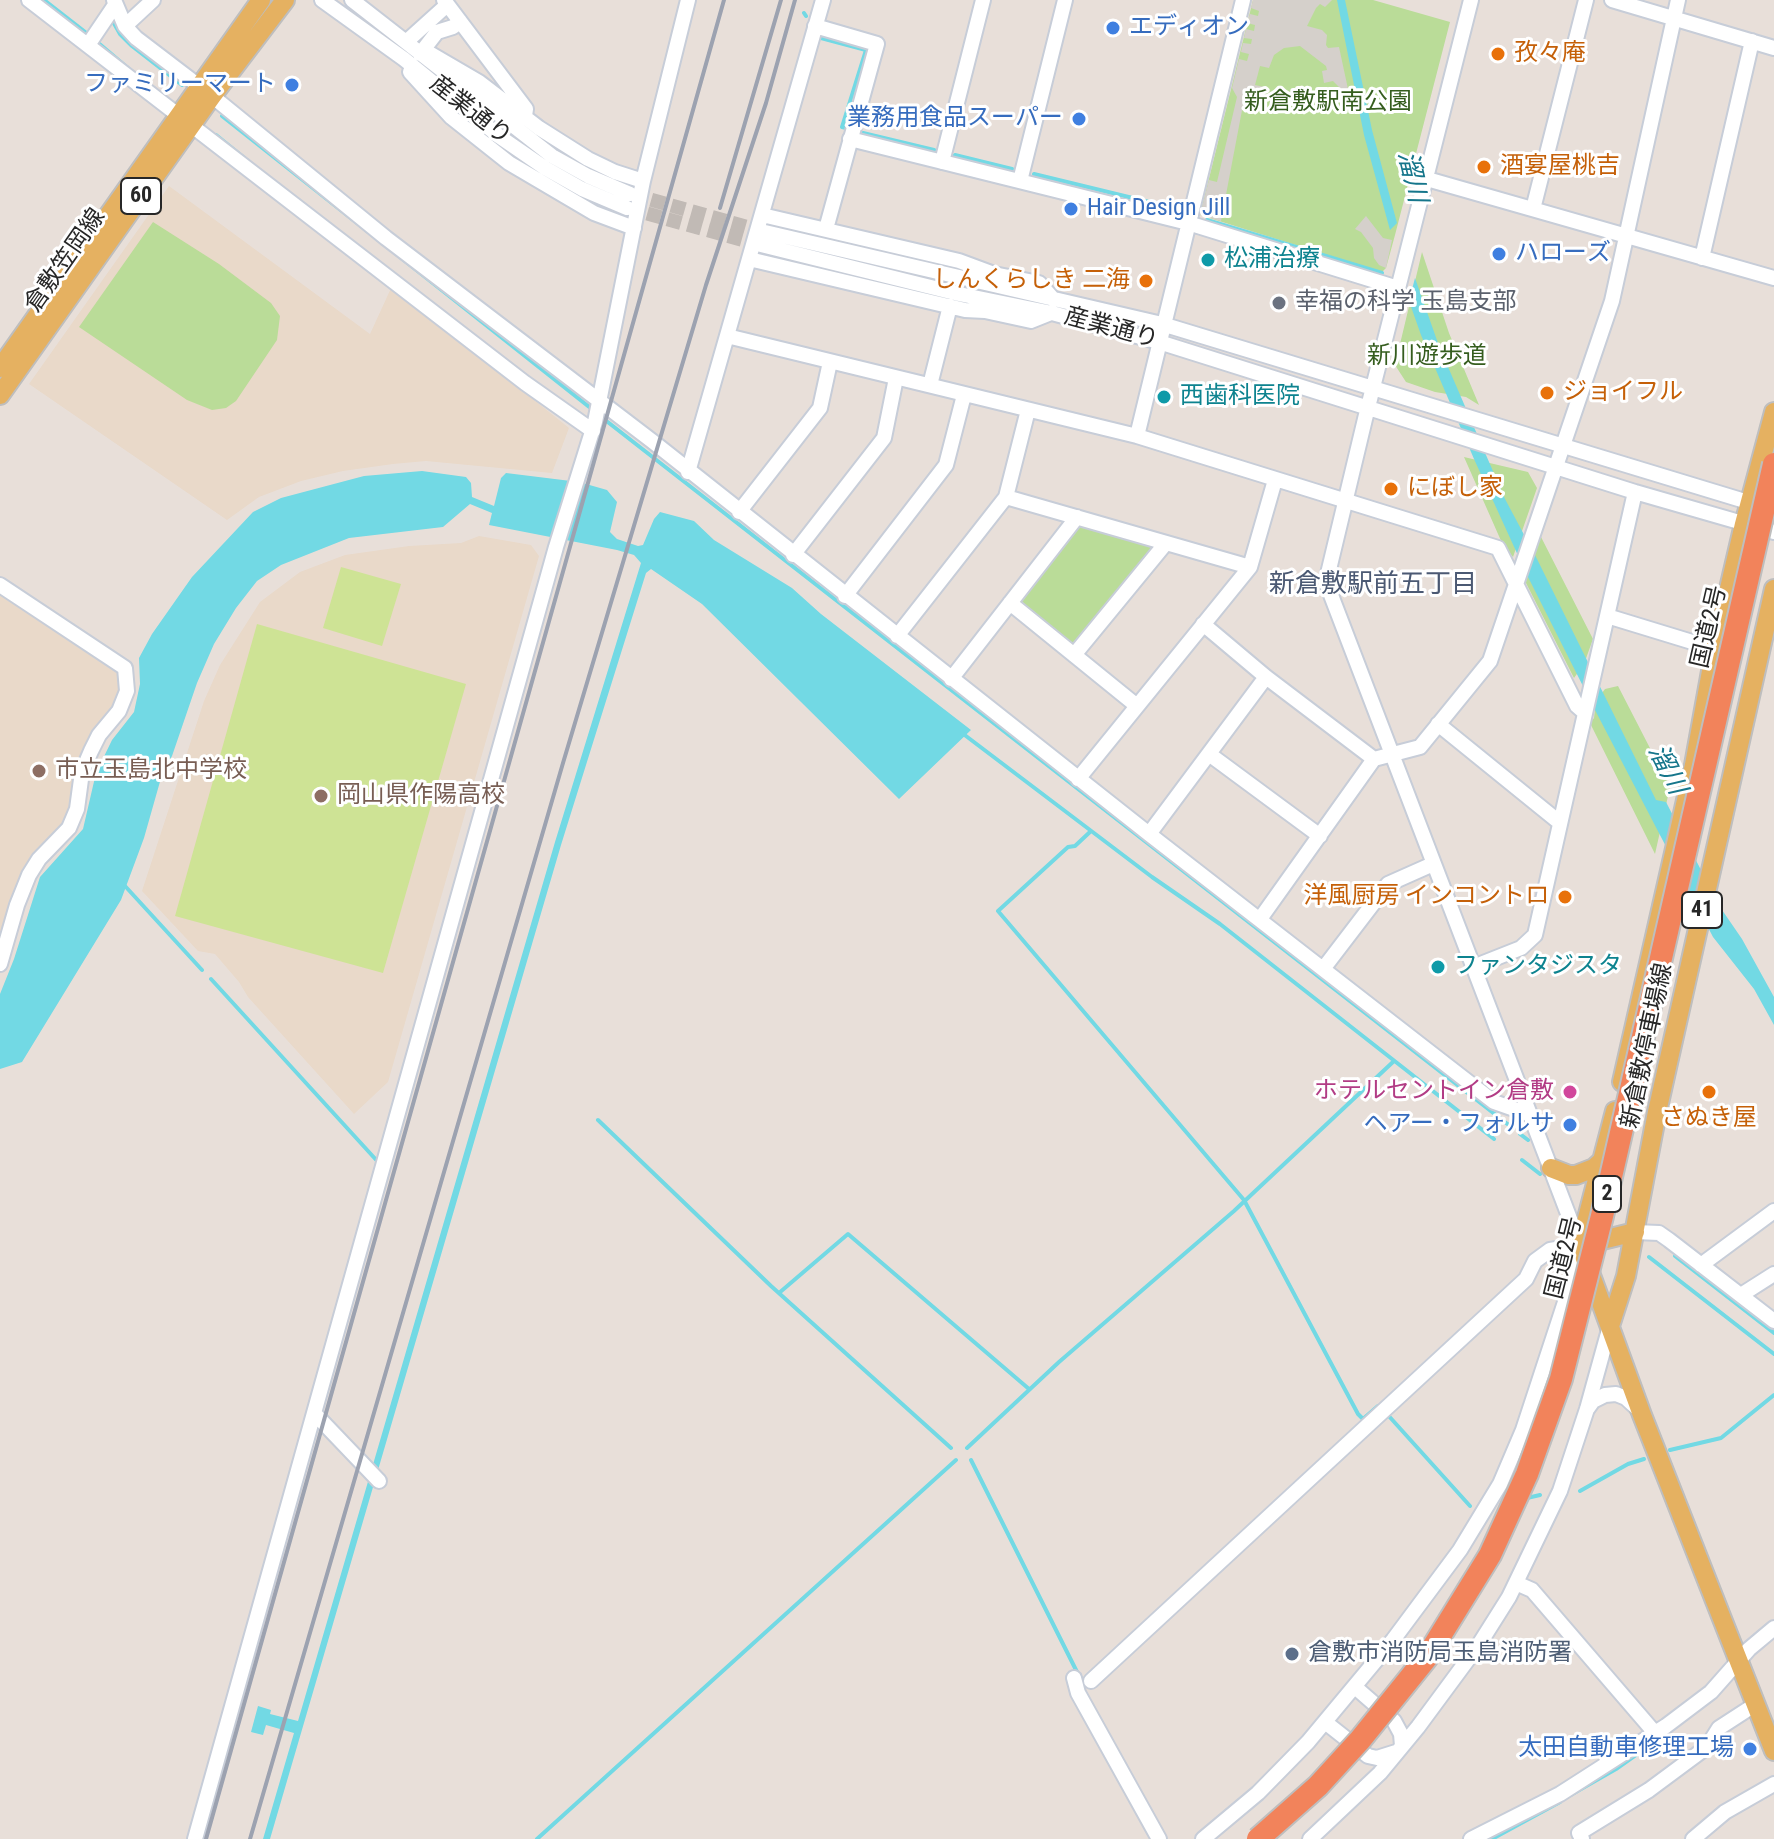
<!DOCTYPE html>
<meta charset="utf-8">
<style>
body{margin:0}
canvas{display:block;background:#e8dfd9}
</style>
<canvas width="1774" height="1839"></canvas>
<script>
const g = document.querySelector('canvas').getContext('2d');
g.lineJoin = 'round';
function fillPath(path, color) {
  g.fillStyle = color;
  g.fill(path, 'evenodd');
}
function poly(rows) {
  const path = new Path2D();
  for (const r of rows) {
    path.moveTo(r[0], r[1]);
    for (let i = 2; i < r.length; i += 2) path.lineTo(r[i], r[i + 1]);
  }
  return path;
}
function strokePath(path, color, width, dash) {
  g.strokeStyle = color;
  g.lineWidth = width;
  g.lineCap = dash ? 'butt' : 'round';
  g.setLineDash(dash || []);
  g.stroke(path);
}
function drawText(font, color, halo, rows, align = 'center') {
  g.font = font + ' "Roboto Condensed","Noto Sans JP",sans-serif';
  g.lineWidth = 6;
  g.setLineDash([]);
  g.textBaseline = 'middle';
  g.strokeStyle = halo;
  g.fillStyle = color;
  for (const [text, x, y, turn = 0] of rows) {
    g.save();
    g.translate(x, y);
    g.rotate((+turn || 0) * Math.PI / 180);
    g.textAlign = isNaN(turn) ? turn : align;
    if (halo) g.strokeText(text, 0, 0);
    g.fillText(text, 0, 0);
    g.restore();
  }
}
fillPath(poly([
 [169,186,370,334,392,286,569,428,552,473,426,461,393,464,343,471,301,481,259,497,227,520,29,384],
 [479,536,531,545,539,556,388,1082,354,1114,248,997,239,982,215,954,198,951,142,891,204,701,220,665,260,602,300,572,345,555,409,546,461,543],
 [0,591,118,669,122,687,63,829,40,852,21,876,0,944]
]), '#e9d9c9');
fillPath(poly([
 [1253,0,1373,0,1450,22,1395,235,1386,268,1382,272,1200,215],
 [153,222,219,264,271,303,280,316,277,340,236,401,226,408,212,410,187,400,79,327],
 [1422,252,1449,333,1479,405,1466,397,1435,392,1406,382,1395,365],
 [1464,457,1528,472,1537,488,1513,557,1502,543],
 [1077,523,1159,546,1072,651,1014,604],
 [1540,535,1593,639,1584,664,1574,678,1524,579],
 [1618,686,1670,787,1655,854,1590,723,1594,718,1596,701,1605,689]
]), '#badc98');
fillPath(poly([
 [341,567,401,584,382,646,323,628],
 [257,624,466,684,383,973,175,916]
]), '#cee395');
fillPath(poly([
 [1253,0,1332,0,1325,7,1320,4,1316,8,1307,26,1322,30,1327,35,1326,45,1328,48,1339,47,1348,89,1342,90,1333,81,1324,83,1322,71,1327,70,1326,66,1300,46,1284,48,1274,55,1269,68,1260,66,1255,85,1264,87,1262,92,1265,96,1243,105,1221,221,1200,215,1209,180,1217,182,1237,97,1232,88,1239,59,1247,61,1249,54,1241,52,1243,43,1251,44,1252,39,1244,38,1246,29,1254,31,1255,25,1247,23,1250,14,1258,16,1259,11,1251,8],
 [1366,216,1383,238,1392,240,1386,268,1379,265,1374,258,1373,248,1361,232,1355,229]
]), '#d5d0cb');
fillPath(poly([
 [1337,0,1345,0,1372,130,1397,223,1390,230,1364,135],
 [1415,278,1439,346,1505,499,1537,559,1656,800,1666,802,1720,907,1742,939,1774,997,1774,1025,1754,989,1713,937,1595,710,1526,573,1474,459,1421,335,1409,301],
 [422,471,466,477,471,483,472,497,494,506,501,478,506,473,579,482,607,490,617,502,610,532,617,539,638,546,643,545,654,519,660,512,694,521,714,540,792,588,821,614,971,730,899,799,702,604,651,569,646,573,561,845,270,1839,263,1839,294,1733,266,1725,263,1735,251,1732,258,1706,271,1710,270,1714,298,1721,555,842,641,563,634,555,617,550,489,525,492,513,470,504,443,527,349,538,281,565,257,581,236,608,214,644,197,683,172,756,163,771,144,838,121,900,22,1062,0,1069,0,994,14,959,40,877,83,829,96,773,112,740,134,712,140,684,139,658,152,634,192,577,253,512,281,498,364,476]
]), '#72d9e4');
strokePath(poly([
 [44,0,89,35],
 [804,13,806,16],
 [111,18,120,34,132,46,182,85],
 [821,38,866,50,842,127,846,128],
 [96,41,129,69],
 [222,116,593,410],
 [863,133,934,150],
 [216,135,248,161],
 [955,155,1012,169],
 [1034,174,1178,209],
 [1207,220,1382,273],
 [600,416,1510,1126],
 [962,733,1152,877,1220,924,1494,1139],
 [1091,831,1075,846,1068,847,998,911,1244,1200,1358,1414,1363,1419,1378,1406,1381,1408],
 [125,886,202,970],
 [211,979,379,1163],
 [598,1120,771,1286,951,1448],
 [1520,1134,1528,1140],
 [1522,1160,1540,1174],
 [1675,1256,1774,1333],
 [1649,1257,1774,1354],
 [779,1293,848,1234,1029,1389],
 [1387,1414,1470,1506],
 [967,1448,1059,1362,1234,1211,1394,1061],
 [1670,1450,1721,1438,1774,1395],
 [971,1460,1079,1676],
 [1580,1491,1628,1464,1644,1459],
 [1527,1498,1540,1495],
 [1567,1797,1616,1769,1664,1735],
 [537,1839,956,1460],
 [1492,1839,1560,1802]
]), '#72d9e4', 4);
strokePath(poly([
 [631,194,765,232],
 [627,208,761,245]
]), '#c1bab5', 14, [14, 7]);
const minor = poly([
 [29,0,525,383,593,431],
 [114,0,125,26,136,38,212,96,386,238,652,441,1149,834,1494,1102,1531,1115],
 [322,0,404,59,500,137,545,168,582,189,627,208],
 [352,0,552,156,588,176,630,194],
 [444,0,526,109,525,116],
 [1612,0,1774,48],
 [125,26,153,0],
 [815,26,877,44,826,229],
 [406,42,447,5],
 [88,45,115,5],
 [420,54,437,32,453,27,460,21],
 [431,54,479,82,539,128,588,159,615,172,643,181],
 [410,72,451,117,509,163,594,213,634,228],
 [850,139,1188,223,1398,288],
 [942,162,983,0],
 [1427,179,1774,278],
 [1020,181,1065,0],
 [1533,209,1586,0],
 [762,215,959,261,994,274,1039,283,1054,300],
 [765,232,1162,324,1758,505],
 [761,245,959,294,1052,313,1159,342,1635,492,1774,532],
 [1702,258,1752,41],
 [749,259,965,310,985,311,1031,321,1051,313],
 [727,336,1137,436,1498,548,1577,706,1585,713],
 [930,385,950,306],
 [1137,436,1243,0],
 [688,472,823,0],
 [1006,497,1250,567],
 [739,512,820,408,830,362],
 [793,555,884,438,896,378],
 [0,585,125,668,127,691,119,711,99,735,91,751,82,772,77,809,69,828,39,859,29,875,17,905,0,964],
 [845,596,946,465,964,395],
 [1010,603,1137,706],
 [1607,616,1702,645,1714,657],
 [1203,624,1266,677,1374,759],
 [897,636,1006,497,1028,410],
 [1074,655,1166,543],
 [951,679,1077,517],
 [1438,724,1559,822],
 [1209,754,1320,836],
 [1078,779,1250,567,1275,480],
 [1149,834,1266,677],
 [1260,919,1374,759,1420,747,1490,661,1612,301,1678,0],
 [1473,967,1521,948,1535,935,1635,492],
 [1323,969,1388,884,1433,864],
 [1635,1232,1659,1233,1669,1240,1774,1321],
 [1701,1265,1774,1211],
 [1741,1295,1774,1274],
 [1588,1408,1593,1401,1605,1395,1616,1394,1626,1398,1640,1411],
 [314,1413,379,1481],
 [1516,1583,1532,1590,1655,1733],
 [1074,1678,1078,1693,1159,1839],
 [1091,1681,1526,1279,1535,1261,1550,1250,1580,1245],
 [1355,1687,1394,1721,1401,1734,1402,1746],
 [1325,1722,1368,1756,1377,1758,1396,1752],
 [195,1839,556,547,595,422,643,181,688,0],
 [1203,1839,1258,1793,1308,1742,1393,1640,1460,1550,1500,1484,1523,1430,1566,1299,1580,1245,1326,582,1365,419,1471,0],
 [1310,1839,1380,1773,1418,1727,1480,1643,1509,1597,1560,1491,1587,1409,1610,1326],
 [1471,1839,1560,1794,1666,1726,1711,1692,1749,1649,1774,1628],
 [1582,1839,1579,1833,1649,1790,1707,1747,1719,1728,1756,1704],
 [1693,1839,1725,1812,1774,1784]
]);
const major = poly([
 [0,368,261,0],
 [0,395,212,96,285,0],
 [1622,1082,1694,765,1715,649,1744,524,1774,412],
 [1615,1111,1580,1245,1642,1415,1774,1751],
 [1551,1168,1569,1175,1576,1175,1594,1168,1604,1159],
 [1586,1244,1635,1232],
 [1610,1326,1626,1276,1657,1112,1774,589]
]);
strokePath(minor, '#c7cdd8', 18);
strokePath(major, '#bebebe', 22);
strokePath(minor, '#fff', 14);
strokePath(major, '#e5b161', 18);
strokePath(poly([
 [720,208,781,0],
 [206,1839,724,0],
 [250,1839,563,763,706,285,766,103,795,0]
]), '#9ca2b0', 4);
const highwayBridge = poly([
 [1258,1839,1318,1786,1360,1740,1427,1657,1490,1555,1527,1474,1561,1379,1602,1216,1774,464]
]);
strokePath(highwayBridge, '#bebebe', 26, []);
strokePath(highwayBridge, '#f2835b', 22);
for (const [x, y, r, color] of [
 [1113,28,8,"#3f7fe0"],
 [1498,54,8,"#e8710a"],
 [292,85,8,"#3f7fe0"],
 [1079,119,8,"#3f7fe0"],
 [1484,167,8,"#e8710a"],
 [1071,209,8,"#3f7fe0"],
 [1499,254,8,"#3f7fe0"],
 [1208,260,8,"#0f9aa8"],
 [1146,281,8,"#e8710a"],
 [1279,303,8,"#6b7280"],
 [1547,393,8,"#e8710a"],
 [1164,397,8,"#0f9aa8"],
 [1391,489,8,"#e8710a"],
 [39,771,8,"#8d6e63"],
 [321,796,8,"#8d6e63"],
 [1565,897,8,"#e8710a"],
 [1438,967,8,"#0f9aa8"],
 [1570,1092,8,"#d1479c"],
 [1709,1092,8,"#e8710a"],
 [1570,1125,8,"#3f7fe0"],
 [1292,1654,8,"#5c6f8a"],
 [1750,1749,8,"#3f7fe0"]
]) {
  const dot = new Path2D();
  dot.arc(x, y, r, 0, 2 * Math.PI);
  g.fillStyle = color;
  g.fill(dot);
  strokePath(dot, '#fff', 3);
}
for (const [x, y, w] of [
 [141,196,40],
 [1702,910,40],
 [1607,1194,28]
]) {
  const box = new Path2D();
  box.roundRect(x - w / 2, y - 18, w, 36, 6);
  g.fillStyle = '#fff';
  g.fill(box);
  strokePath(box, '#272727', 2);
}
drawText('bold 22px', '#272727', null, [
 ["60",141,196],
 ["41",1702,910],
 ["2",1607,1194]
]);
drawText('24px', '#366cbe', '#fff', [
 ["エディオン",1129,28,"left"],
 ["ファミリーマート",276,85],
 ["業務用食品スーパー",1063,119],
 ["Hair Design Jill",1087,209,"left"],
 ["ハローズ",1515,254,"left"],
 ["ヘアー・フォルサ",1554,1125],
 ["太田自動車修理工場",1734,1749]
], 'right');
drawText('24px', '#c56008', '#fff', [
 ["孜々庵",1514,54],
 ["酒宴屋桃吉",1500,167],
 ["しんくらしき 二海",1130,281,"right"],
 ["ジョイフル",1563,393],
 ["にぼし家",1407,489],
 ["洋風厨房 インコントロ",1549,897,"right"],
 ["さぬき屋",1709,1119,"center"]
], 'left');
drawText('24px', '#355d1e', '#fff', [
 ["新倉敷駅南公園",1328,103],
 ["新川遊歩道",1427,357]
]);
drawText('24px', '#272727', '#fff', [
 ["産業通り",470,111,38],
 ["倉敷笠岡線",66,261,-55],
 ["産業通り",1111,329,15],
 ["国道2号",1710,627,-77],
 ["新倉敷停車場線",1648,1046,-78],
 ["国道2号",1565,1258,-76]
]);
drawText('24px', '#0d838f', '#fff', [
 ["松浦治療",1224,260],
 ["西歯科医院",1180,397],
 ["ファンタジスタ",1454,967]
], 'left');
drawText('24px', '#5b616d', '#fff', [
 ["幸福の科学 玉島支部",1295,303]
], 'left');
drawText('24px', '#785e54', '#fff', [
 ["市立玉島北中学校",55,771],
 ["岡山県作陽高校",337,796]
], 'left');
drawText('24px', '#b23c85', '#fff', [
 ["ホテルセントイン倉敷",1554,1092]
], 'right');
drawText('24px', '#4e5e75', '#fff', [
 ["倉敷市消防局玉島消防署",1308,1654]
], 'left');
drawText('italic 26px', '#16768b', '#fff', [
 ["溜川",1411,177,77],
 ["溜川",1666,770,63]
]);
drawText('26px', '#4b5973', '#fff', [
 ["新倉敷駅前五丁目",1373,585]
]);
</script>
